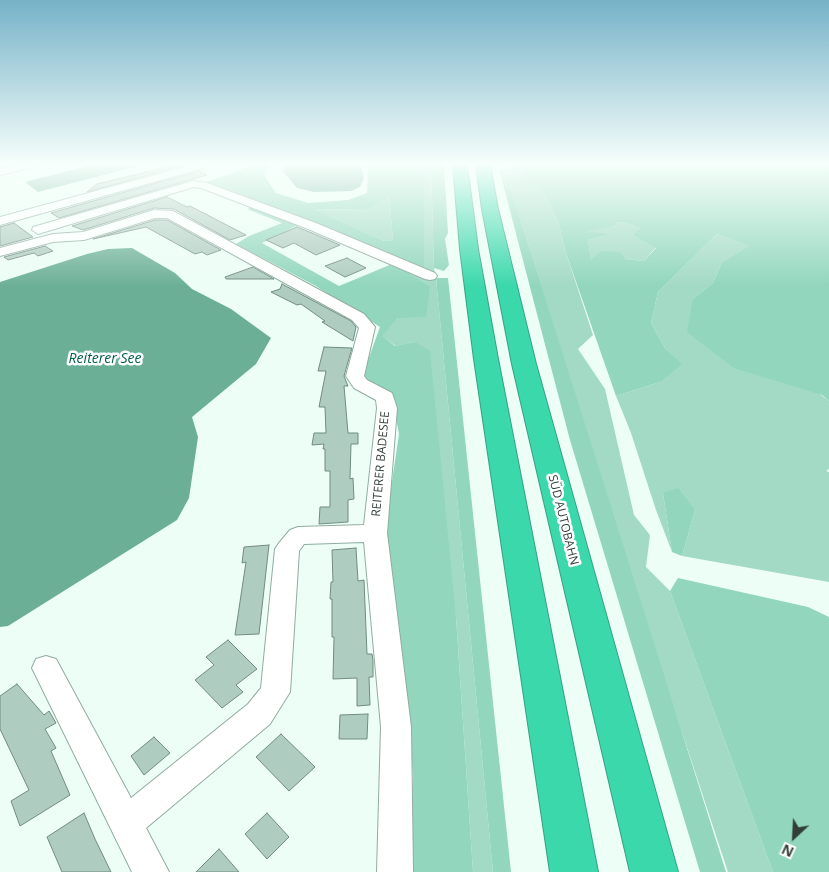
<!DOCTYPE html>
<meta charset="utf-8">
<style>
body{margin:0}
#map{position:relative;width:829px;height:872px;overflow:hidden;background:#ecfef6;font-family:"Open Sans",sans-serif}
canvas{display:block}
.north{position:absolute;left:769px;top:812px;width:50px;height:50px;-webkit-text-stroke:4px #fff;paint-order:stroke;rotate:205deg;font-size:14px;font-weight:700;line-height:20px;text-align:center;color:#323e39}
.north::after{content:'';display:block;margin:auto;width:18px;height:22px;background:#323e39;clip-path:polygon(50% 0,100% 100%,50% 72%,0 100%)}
</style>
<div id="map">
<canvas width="829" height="872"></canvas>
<div class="north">N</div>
</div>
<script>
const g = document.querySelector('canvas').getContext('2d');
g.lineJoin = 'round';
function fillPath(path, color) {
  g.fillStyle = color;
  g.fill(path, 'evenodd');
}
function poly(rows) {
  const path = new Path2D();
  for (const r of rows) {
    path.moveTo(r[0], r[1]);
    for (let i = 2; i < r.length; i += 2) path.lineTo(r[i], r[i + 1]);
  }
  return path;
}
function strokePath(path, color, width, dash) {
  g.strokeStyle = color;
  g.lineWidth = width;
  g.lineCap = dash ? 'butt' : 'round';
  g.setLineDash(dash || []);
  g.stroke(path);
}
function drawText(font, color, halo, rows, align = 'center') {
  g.font = font + ' "Open Sans",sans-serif';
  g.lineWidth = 5;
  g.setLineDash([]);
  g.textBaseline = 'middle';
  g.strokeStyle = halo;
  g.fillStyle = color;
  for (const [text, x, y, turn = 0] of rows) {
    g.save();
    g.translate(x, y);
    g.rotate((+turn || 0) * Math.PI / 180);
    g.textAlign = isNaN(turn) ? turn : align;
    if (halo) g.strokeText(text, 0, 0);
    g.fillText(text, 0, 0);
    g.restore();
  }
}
fillPath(poly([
 [424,165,431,165,434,268,436,278,493,872,473,872,456,617,415,342,396,346,381,336,398,318,405,271,424,270],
 [511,165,519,165,528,187,539,187,544,193,558,222,566,253,593,335,578,349,605,389,634,515,650,535,646,567,670,591,773,872,728,872,652,641,511,189,503,184,499,169,511,169],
 [389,195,393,240,384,241,312,209,369,210],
 [622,222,642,228,632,235,656,247,644,261,625,259,591,261,588,240,606,234,586,231,616,226,616,223],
 [717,234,750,246,722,262,713,283,693,299,829,401,829,469,826,471,829,472,829,582,682,556,695,510,663,493,672,552,656,510,631,433,616,396,660,382,666,350,651,323,658,292]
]), '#a2dac5');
fillPath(poly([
 [255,165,272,165,268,167,264,175,276,193,308,203,348,200,367,193,368,165,424,165,424,271,203,183],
 [389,196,393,240,384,241,313,209,369,210],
 [431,165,444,165,448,233,445,239,449,265,444,271,434,268],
 [519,165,829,165,829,401,822,395,734,368,687,332,693,299,713,283,722,262,749,246,717,234,658,292,651,323,666,350,682,364,660,382,616,396,566,253,558,222,544,193,539,187,528,187],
 [622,222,641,228,632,235,656,248,644,261,625,259,620,252,601,251,591,260,588,240,608,234,588,231,616,226,616,223],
 [503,184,511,189,726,872,700,872,570,440],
 [255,206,302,223,262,243,339,286,392,264,405,271,430,287,426,317,398,318,382,336,395,346,415,342,430,351,456,617,473,872,412,872,413,773,384,536,399,434,392,397,362,377,380,327,316,286,236,244,249,236,282,223,247,209],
 [436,278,448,278,511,872,493,872],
 [678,488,695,510,682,556,672,552,663,493],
 [678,578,808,607,829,617,829,872,773,872,670,591]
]), '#91d6bd');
fillPath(poly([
 [91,165,142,165,38,192,25,182],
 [288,165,357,165,361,166,364,178,360,187,351,191,314,192,297,188,282,170],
 [132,248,175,273,192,289,231,309,271,338,256,364,192,417,198,437,189,498,177,520,8,626,0,627,0,282,87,254,108,249]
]), '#6baf97');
const building = poly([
 [175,165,184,165,87,192,97,184,175,165],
 [199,171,207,175,59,218,51,213,199,171],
 [167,197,187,207,190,206,246,235,230,240,174,209,154,208,83,230,72,226,167,197],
 [155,220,167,220,221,250,207,255,202,252,195,254,146,227,93,239,155,220],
 [14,223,33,237,0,246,0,227,14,223],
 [297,227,307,231,340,245,316,255,294,243,283,248,266,240,297,227],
 [45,246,53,251,38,256,34,253,8,260,4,257,45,246],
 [347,258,366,268,345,277,325,266,347,258],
 [253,267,274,279,226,279,225,277,253,267],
 [282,284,351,321,356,327,353,341,322,322,325,321,301,304,297,305,271,292,280,289,282,284],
 [324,347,352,348,344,376,348,386,344,386,348,433,358,433,358,444,351,444,350,479,353,478,354,499,348,500,348,522,319,524,320,507,330,507,330,471,325,471,325,449,323,449,324,444,312,445,314,433,326,433,325,407,319,407,326,371,318,371,324,347],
 [269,545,259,634,235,635,246,562,242,563,244,547,269,545],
 [356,548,358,581,364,580,367,654,372,654,373,660,373,677,369,677,370,705,357,706,357,678,333,679,334,637,332,637,332,599,330,599,331,582,333,582,332,550,356,548],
 [228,640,257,669,236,685,243,692,222,708,195,680,214,665,206,657,228,640],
 [17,684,44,715,49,711,56,723,45,729,56,748,51,751,70,795,20,826,11,801,29,790,0,729,0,696,17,684],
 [368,714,367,739,339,739,340,715,368,714],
 [281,734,315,767,289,791,256,757,281,734],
 [154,737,170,753,144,775,131,756,154,737],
 [84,813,95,839,111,872,62,872,47,837,84,813],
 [267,813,289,837,267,859,245,834,267,813],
 [219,849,239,872,196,872,219,849]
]);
fillPath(building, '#afccc0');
strokePath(building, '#718c82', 1);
const minor = poly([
 [17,165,34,165,33,167,0,175,0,169,17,165],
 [192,165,208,165,207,167,0,225,0,217,192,165],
 [193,181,207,183,316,223,435,273,437,276,435,279,430,280,425,279,308,229,201,188,194,187,38,234,32,230,33,227,193,181],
 [154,210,173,211,364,314,375,327,364,376,367,380,392,393,397,408,387,533,411,727,413,872,377,872,381,727,364,542,304,544,299,551,290,692,270,724,146,828,169,872,132,872,32,668,36,659,46,656,56,659,131,798,248,704,261,688,275,549,279,543,290,530,298,527,364,525,377,408,376,400,354,388,346,376,359,328,352,320,167,218,155,218,84,240,53,242,0,256,0,248,53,234,83,232,154,210]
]);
const highway = poly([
 [453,165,467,165,478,249,498,359,598,872,550,872,474,359,460,249,453,165],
 [476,165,490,165,498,209,536,364,678,872,630,872,512,364,482,209,476,165]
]);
strokePath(minor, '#90aca1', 2);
strokePath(highway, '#37a283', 2);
fillPath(minor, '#fff');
fillPath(highway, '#3ad8ab');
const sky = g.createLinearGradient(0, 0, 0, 287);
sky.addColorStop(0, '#76b2c8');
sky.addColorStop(0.57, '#f6fffb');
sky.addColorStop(1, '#f6fffb00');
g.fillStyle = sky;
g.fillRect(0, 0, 829, 287);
drawText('12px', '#323e39', '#fff', [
 ["REITERER BADESEE",381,464,-85],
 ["SÜD AUTOBAHN",563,520,76]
]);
drawText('italic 14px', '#005f48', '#fff', [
 ["Reiterer See",105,359]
]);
</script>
